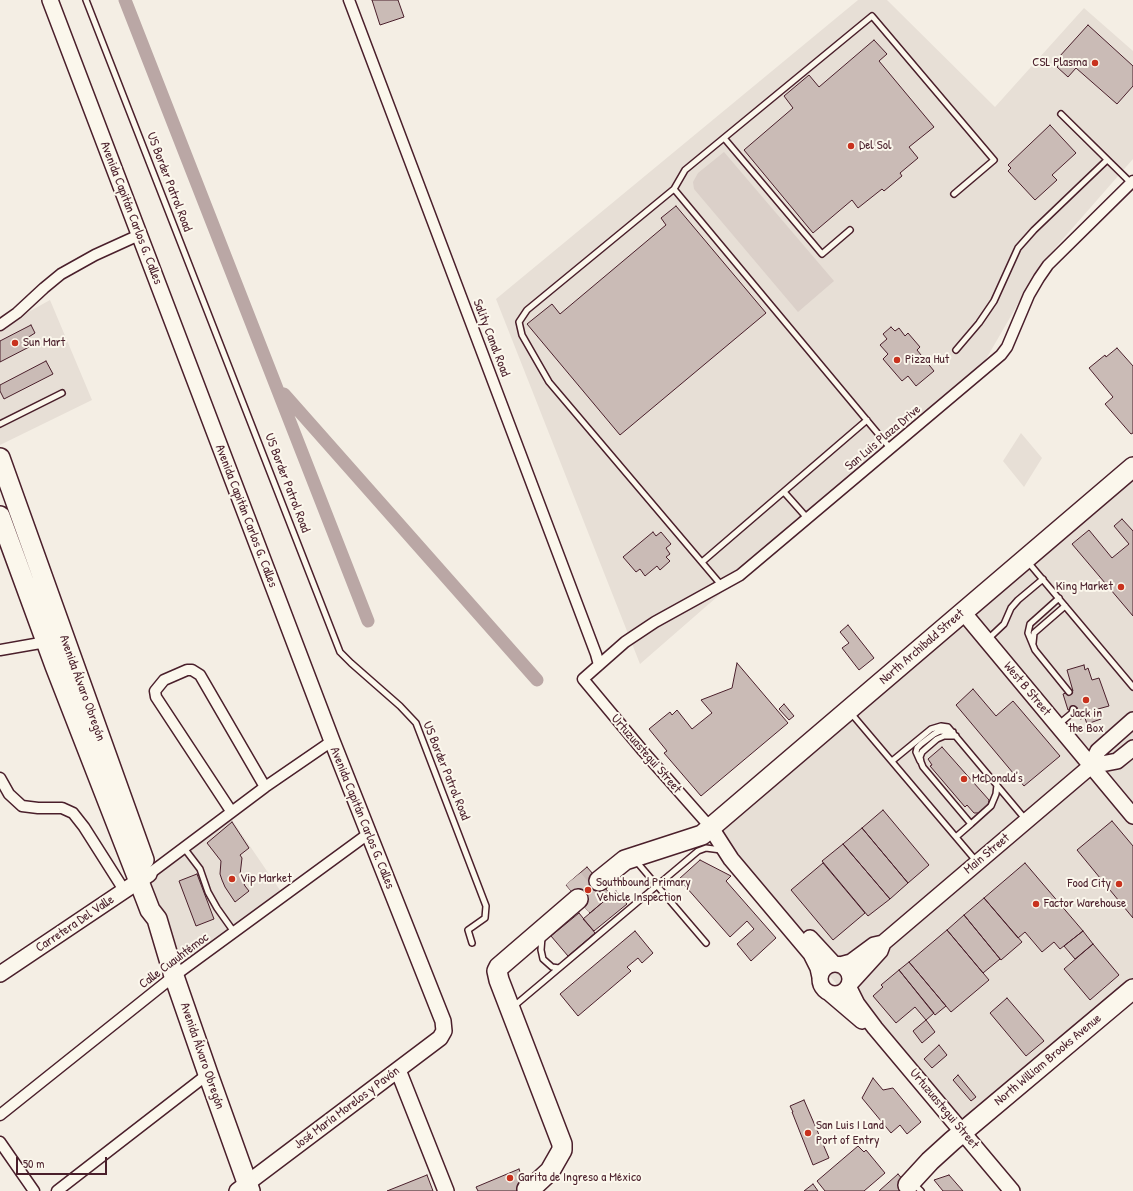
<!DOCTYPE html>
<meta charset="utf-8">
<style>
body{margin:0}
#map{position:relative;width:1133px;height:1191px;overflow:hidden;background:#f4eee4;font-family:"Patrick Hand",sans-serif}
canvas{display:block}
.scale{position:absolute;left:16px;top:1157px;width:91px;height:18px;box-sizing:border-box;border:2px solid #4a1f2b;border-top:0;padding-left:5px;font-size:12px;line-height:14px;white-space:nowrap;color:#4a1f2b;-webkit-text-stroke:3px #fbf7ec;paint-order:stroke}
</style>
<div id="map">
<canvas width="1133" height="1191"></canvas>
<div class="scale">50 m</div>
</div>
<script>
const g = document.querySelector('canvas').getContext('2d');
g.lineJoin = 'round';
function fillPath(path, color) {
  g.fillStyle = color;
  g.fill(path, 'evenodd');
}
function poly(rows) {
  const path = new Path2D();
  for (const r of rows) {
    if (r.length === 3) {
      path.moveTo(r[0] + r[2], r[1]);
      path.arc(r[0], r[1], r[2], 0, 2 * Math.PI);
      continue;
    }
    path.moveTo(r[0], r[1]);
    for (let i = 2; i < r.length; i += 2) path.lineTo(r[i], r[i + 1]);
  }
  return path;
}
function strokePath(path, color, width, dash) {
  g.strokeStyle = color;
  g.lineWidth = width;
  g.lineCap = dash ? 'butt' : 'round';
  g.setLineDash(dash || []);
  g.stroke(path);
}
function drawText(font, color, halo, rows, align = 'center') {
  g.font = font + ' "Patrick Hand",sans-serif';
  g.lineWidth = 4;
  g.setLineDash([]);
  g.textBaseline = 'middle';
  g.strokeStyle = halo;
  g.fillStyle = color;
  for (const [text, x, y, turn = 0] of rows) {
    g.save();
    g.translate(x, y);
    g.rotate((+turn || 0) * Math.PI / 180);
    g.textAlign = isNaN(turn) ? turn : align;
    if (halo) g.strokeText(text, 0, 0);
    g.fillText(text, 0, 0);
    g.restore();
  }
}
fillPath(poly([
 [858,0,887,0,995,107,1084,8,1133,51,1133,159,1041,264,982,366,640,664,496,299],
 [50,300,92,400,0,445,0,328],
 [1021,433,1042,458,1024,487,1003,461],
 [1133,464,1133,989,963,1131,834,981,708,830],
 [228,814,284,896,174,976,143,878]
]), '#e7dfd6');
fillPath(poly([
 [724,152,834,281,798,312,694,189,693,182,698,173]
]), '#dbd0c9');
strokePath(poly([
 [125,0,368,621],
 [284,394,537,680]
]), '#baa7a5', 13);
const building = poly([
 [372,0,398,0,404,17,380,25,372,0],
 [1088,25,1133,66,1133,86,1117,104,1076,68,1068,77,1057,67,1063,60,1059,57,1088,25],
 [874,40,887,54,879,61,934,127,909,147,918,158,900,173,902,176,884,191,882,189,858,208,852,200,813,233,744,150,793,108,784,96,809,75,819,87,874,40],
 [1050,125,1076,153,1052,175,1057,180,1035,200,1008,171,1011,168,1008,165,1050,125],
 [676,206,766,313,620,435,527,324,552,304,560,314,666,225,661,218,676,206],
 [31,325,35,333,27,338,31,346,0,362,0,341,31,325],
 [891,327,895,331,899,328,905,336,908,333,920,347,917,350,934,371,916,386,908,376,902,381,883,359,888,354,880,345,887,339,883,334,891,327],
 [1117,348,1133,366,1133,433,1131,434,1105,404,1113,397,1089,368,1105,355,1106,357,1117,348],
 [46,361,53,374,4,399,0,391,0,385,46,361],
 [1122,519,1133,531,1133,616,1072,544,1089,530,1112,558,1129,544,1114,526,1122,519],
 [653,532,656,536,661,532,671,544,666,548,670,554,666,557,670,561,660,570,657,566,645,576,640,569,636,572,623,557,653,532],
 [848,625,874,658,859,670,842,648,849,643,840,632,848,625],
 [737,663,788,723,701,796,664,753,667,751,649,729,670,712,672,715,677,710,692,729,712,713,701,700,732,688,737,663],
 [1084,665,1085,670,1088,668,1092,680,1099,678,1109,706,1098,709,1101,719,1087,724,1085,718,1080,719,1077,707,1068,710,1063,694,1073,691,1067,670,1084,665],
 [973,689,996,716,1013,701,1060,756,1024,786,956,705,973,689],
 [784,704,794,716,789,720,779,709,784,704],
 [942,747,989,800,988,805,979,813,974,813,967,805,965,807,930,766,932,765,928,759,942,747],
 [883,810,929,865,908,883,862,828,883,810],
 [1112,821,1133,846,1133,918,1077,850,1112,821],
 [232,822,249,848,240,855,242,858,240,875,245,886,249,891,235,902,225,887,222,880,220,874,221,861,207,843,232,822],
 [862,828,908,883,890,899,843,844,862,828],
 [843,844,890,899,868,916,822,861,843,844],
 [700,860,731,876,726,881,776,938,751,961,737,944,754,929,747,921,730,937,679,879,700,860],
 [823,863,865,913,833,940,791,890,823,863],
 [1025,863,1083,931,1060,949,1054,942,1042,952,1025,932,1018,938,984,898,1025,863],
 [587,867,611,895,590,913,566,885,587,867],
 [197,874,214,919,196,926,179,881,197,874],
 [616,891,627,904,594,931,583,919,616,891],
 [984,898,1022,942,1001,960,964,915,984,898],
 [579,913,595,933,568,956,551,936,579,913],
 [964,915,1000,959,983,973,947,930,964,915],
 [947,930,989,980,951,1012,909,962,947,930],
 [635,931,653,953,642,963,638,958,627,967,631,971,578,1016,560,994,635,931],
 [1083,931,1093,944,1075,959,1064,946,1083,931],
 [1093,944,1119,975,1090,1000,1064,969,1093,944],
 [909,962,946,1006,935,1015,899,970,909,962],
 [899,970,934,1013,926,1020,915,1007,896,1023,873,996,883,987,881,985,899,970],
 [1007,998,1044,1041,1026,1056,990,1013,1007,998],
 [926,1020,935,1032,922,1043,913,1031,926,1020],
 [939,1045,947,1055,932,1068,924,1059,939,1045],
 [958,1075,976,1097,971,1101,953,1080,958,1075],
 [873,1078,883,1090,893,1088,921,1122,907,1134,900,1125,891,1133,862,1098,873,1078],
 [804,1100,829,1158,813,1165,792,1112,793,1112,790,1106,804,1100],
 [858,1146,864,1152,866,1150,885,1173,864,1191,825,1191,817,1181,858,1146],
 [519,1169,527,1191,478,1191,476,1187,519,1169],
 [898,1174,913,1191,879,1191,898,1174],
 [427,1175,433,1191,387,1191,427,1175],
 [949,1175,963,1191,943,1191,934,1180,949,1175],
 [813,1184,818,1191,804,1191,813,1184]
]);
fillPath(building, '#cabbb6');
strokePath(building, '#4a1f2b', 1);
strokePath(poly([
 [572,892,593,875],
 [583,905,604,888]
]), '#d2c5bf', 19, [19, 10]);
const lane = poly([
 [86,0,340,652,351,663,400,706,416,723,486,906,485,918,468,930,472,943],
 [1061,114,1131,183],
 [724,138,822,254,850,230],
 [674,189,685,170,872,16,994,160,954,194],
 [956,350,979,323,994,301,1018,248,1034,230,1107,160],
 [0,424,62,393],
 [784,492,808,519],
 [702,562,867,420],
 [1028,562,1133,687],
 [722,586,549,382,522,335,519,322,527,310,674,189,890,448],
 [1059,598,1030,624,1028,633,1035,650,1069,692],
 [987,640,1004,624,1011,608,1018,600,1043,579],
 [1033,643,1034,633,1065,606],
 [850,712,977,862],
 [1059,724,1072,713,1073,709],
 [956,736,944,736,937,739,922,752,920,757,921,762,923,767,971,824,991,806,996,794,997,785],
 [892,761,931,729,941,726,948,727,1026,820],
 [920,761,916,752,917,748,921,744,934,734,940,731,953,732],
 [956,837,971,824],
 [184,848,200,869,208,892,217,908,234,932],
 [636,861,706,943],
 [542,937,541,950,543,959,552,967,559,968],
 [513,1007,698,851,706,848,721,850],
 [914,1184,921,1191]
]);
const street = poly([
 [349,0,596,654,599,665],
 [0,325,17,313,44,288,61,274,95,255,139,235],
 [0,650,46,642],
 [0,778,9,794,22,806,38,808,62,808,73,813,84,827,124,890],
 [231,811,156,697,155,691,164,680,187,670,192,670,200,675,265,787],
 [711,828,643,751,583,679,625,642,655,622,740,575,1001,355,1007,347,1029,295,1039,278,1048,265,1133,181],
 [149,874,265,787,332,741],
 [0,1115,174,976,368,834],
 [0,1142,34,1191],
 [57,1191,208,1074]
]);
const secondary = poly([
 [50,0,332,741,443,1021,444,1031,440,1038,237,1191],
 [963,612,1133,816],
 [1091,766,1117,761,1133,748],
 [711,828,731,859,811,954,818,968,820,977],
 [810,938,834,964],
 [835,979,15],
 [840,965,851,962,874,945,883,943,1091,766,1098,751,1133,720],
 [0,974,149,874],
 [849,985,880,951,883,943],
 [848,986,857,1004,875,1028,1012,1191],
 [828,992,862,1021],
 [398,1070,446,1191]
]);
const highway = poly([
 [0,458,144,860],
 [0,516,55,666,145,897,150,910,157,919,174,976,208,1074,250,1191],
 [599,881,625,860,702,835,1133,467],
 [908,1185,930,1161,952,1141,1133,989],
 [527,1189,536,1184,550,1171,562,1150,562,1144,499,980,497,971,499,967,578,899]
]);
strokePath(lane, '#4a1f2b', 8);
strokePath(street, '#4a1f2b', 13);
strokePath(secondary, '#4a1f2b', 18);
strokePath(highway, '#4a1f2b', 22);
strokePath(lane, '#fbf7ec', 5);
strokePath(street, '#fbf7ec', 10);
strokePath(secondary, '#fbf7ec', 15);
strokePath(highway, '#fbf7ec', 19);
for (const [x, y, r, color] of [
 [1095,63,4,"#c8321e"],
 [851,146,4,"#c8321e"],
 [15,343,4,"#c8321e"],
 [897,360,4,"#c8321e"],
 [1121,587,4,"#c8321e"],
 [1086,700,4,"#c8321e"],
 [964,779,4,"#c8321e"],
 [232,879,4,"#c8321e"],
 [1119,884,4,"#c8321e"],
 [588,890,4,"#c8321e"],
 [1036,904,4,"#c8321e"],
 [808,1133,4,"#c8321e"],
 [510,1178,4,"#c8321e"]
]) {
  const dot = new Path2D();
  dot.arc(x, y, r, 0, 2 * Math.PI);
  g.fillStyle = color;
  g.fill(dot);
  strokePath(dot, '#fbf7ec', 1.5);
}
drawText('13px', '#4a1f2b', '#fbf7ec', [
 ["CSL Plasma",1087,63,"right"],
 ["Del Sol",859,146],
 ["Sun Mart",23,343],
 ["Pizza Hut",905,360],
 ["King Market",1113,587,"right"],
 ["Jack in",1086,714,"center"],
 ["the Box",1086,729,"center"],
 ["McDonald's",972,779],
 ["Vip Market",240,879],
 ["Southbound Primary",596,883],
 ["Vehicle Inspection",596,898],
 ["Food City",1111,884,"right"],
 ["Factor Warehouse",1044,904],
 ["San Luis I Land",816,1126],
 ["Port of Entry",816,1141],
 ["Garita de Ingreso a México",518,1178]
], 'left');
drawText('13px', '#4a1f2b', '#fbf7ec', [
 ["US Border Patrol Road",169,182,69],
 ["Avenida Capitán Carlos G. Calles",131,213,69],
 ["Sality Canal Road",491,338,69],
 ["San Luis Plaza Drive",883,438,-40],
 ["US Border Patrol Road",287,483,69],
 ["Avenida Capitán Carlos G. Calles",246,516,69],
 ["North Archibald Street",922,647,-41],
 ["Avenida Álvaro Obregón",82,688,70],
 ["West B Street",1027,689,50],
 ["Urtuzuastegui Street",646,754,49],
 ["US Border Patrol Road",446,771,68],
 ["Avenida Capitán Carlos G. Calles",362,818,68],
 ["Main Street",987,854,-40],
 ["Carretera Del Valle",75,924,-34],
 ["Calle Cuauhtémoc",174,961,-37],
 ["Avenida Álvaro Obregón",202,1056,71],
 ["North William Brooks Avenue",1048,1060,-40],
 ["José María Morelos y Pavón",347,1108,-37],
 ["Urtuzuastegui Street",944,1109,50]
]);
</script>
